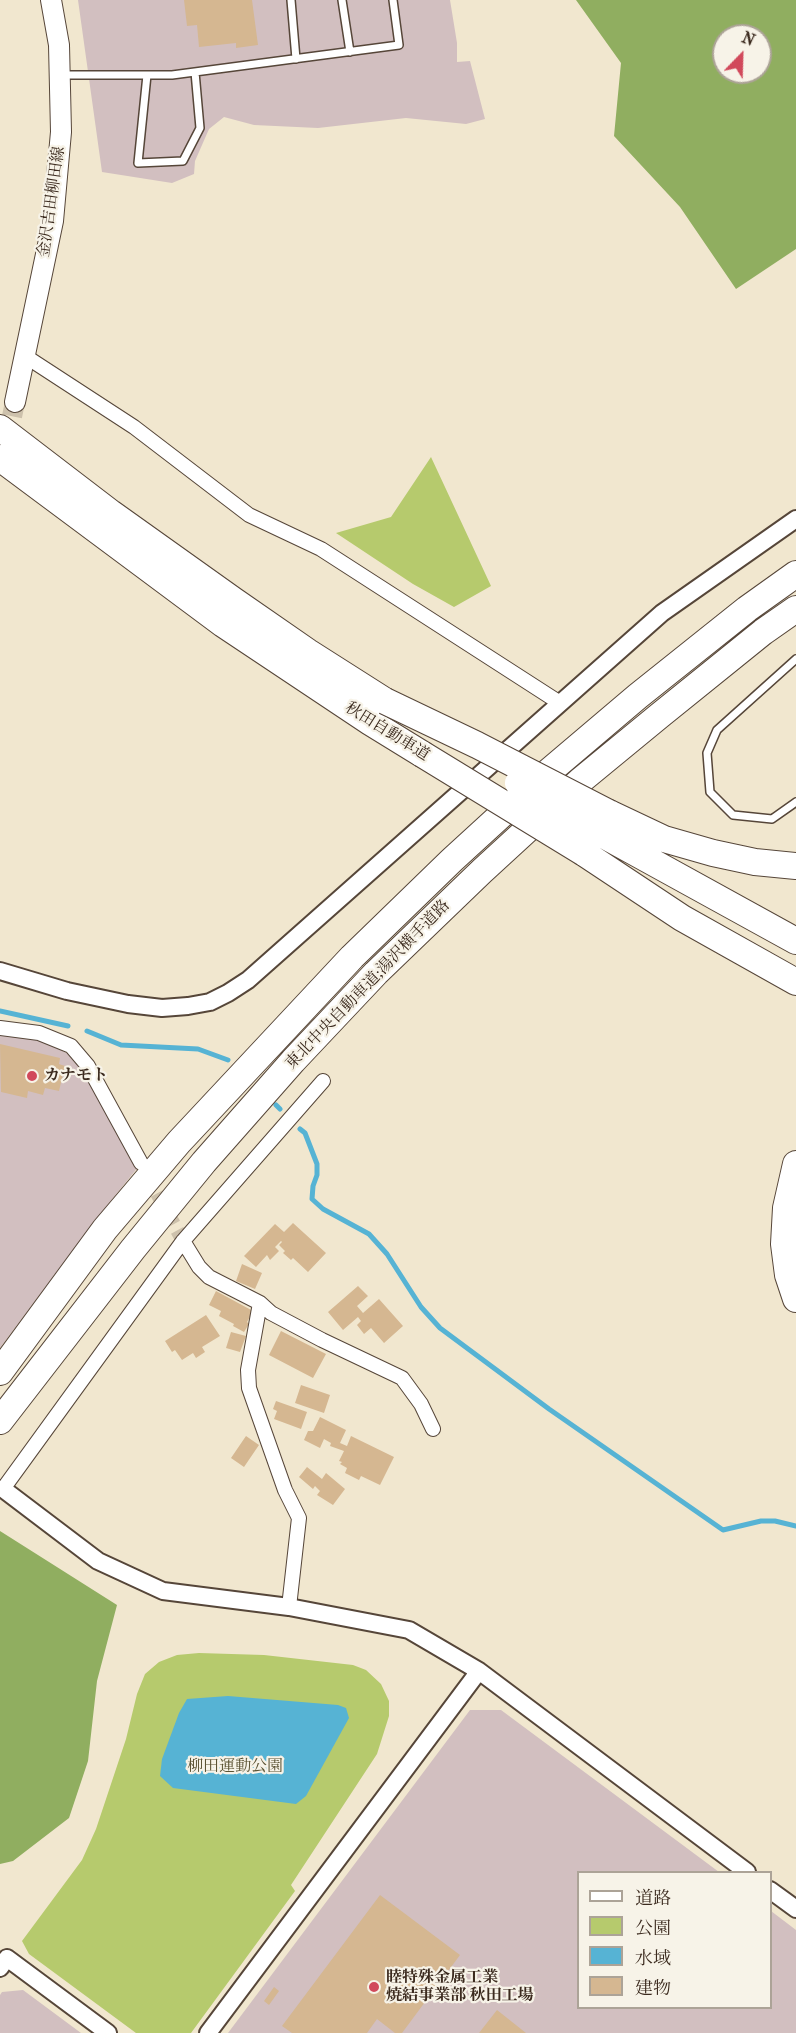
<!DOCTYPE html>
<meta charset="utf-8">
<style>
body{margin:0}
#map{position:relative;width:796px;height:2033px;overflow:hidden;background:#f1e7cf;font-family:"IM FELL French Canon","Noto Serif JP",serif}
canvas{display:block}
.legend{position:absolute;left:577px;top:1871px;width:195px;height:138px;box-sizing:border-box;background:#f7f3e8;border:2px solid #aca397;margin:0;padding:8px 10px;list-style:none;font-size:18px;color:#3b2a1e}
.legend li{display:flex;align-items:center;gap:12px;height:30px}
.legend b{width:30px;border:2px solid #aca397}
.north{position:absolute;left:712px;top:24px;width:60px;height:60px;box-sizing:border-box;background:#f7f3e8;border:2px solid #aca397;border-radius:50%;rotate:23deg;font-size:16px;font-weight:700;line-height:24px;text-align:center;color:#3b2a1e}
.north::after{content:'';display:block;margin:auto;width:21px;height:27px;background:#d1495b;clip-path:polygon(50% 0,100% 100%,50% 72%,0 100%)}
</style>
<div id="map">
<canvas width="796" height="2033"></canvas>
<ul class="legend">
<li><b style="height:8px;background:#fff"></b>道路</li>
<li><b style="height:16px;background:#b6ca6d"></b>公園</li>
<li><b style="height:16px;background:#56b3d4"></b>水域</li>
<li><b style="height:16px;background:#d5b791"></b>建物</li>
</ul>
<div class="north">N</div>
</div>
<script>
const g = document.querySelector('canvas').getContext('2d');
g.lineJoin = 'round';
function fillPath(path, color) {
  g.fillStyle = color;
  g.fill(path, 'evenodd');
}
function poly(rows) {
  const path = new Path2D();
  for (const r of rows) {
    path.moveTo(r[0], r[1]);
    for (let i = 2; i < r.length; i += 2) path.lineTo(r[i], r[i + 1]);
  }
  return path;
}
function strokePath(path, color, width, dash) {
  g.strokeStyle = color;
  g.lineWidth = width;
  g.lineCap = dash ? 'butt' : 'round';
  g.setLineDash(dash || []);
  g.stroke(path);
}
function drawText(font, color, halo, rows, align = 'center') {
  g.font = font + ' "IM FELL French Canon","Noto Serif JP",serif';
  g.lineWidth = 4.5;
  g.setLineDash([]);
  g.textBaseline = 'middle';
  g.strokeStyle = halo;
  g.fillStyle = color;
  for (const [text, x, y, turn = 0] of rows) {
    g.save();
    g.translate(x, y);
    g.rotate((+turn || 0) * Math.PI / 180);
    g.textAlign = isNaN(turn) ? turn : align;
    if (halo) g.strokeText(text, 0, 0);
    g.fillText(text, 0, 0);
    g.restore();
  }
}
fillPath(poly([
 [78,0,450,0,457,43,457,62,470,61,485,119,466,124,406,118,318,128,254,125,224,117,209,129,195,161,194,174,172,183,102,172],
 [0,1032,36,1037,78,1059,139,1166,93,1223,0,1348],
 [470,1710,501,1710,719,1872,578,1872,578,2008,770,2008,771,1911,796,1930,796,2033,228,2033],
 [23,1990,81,2033,0,2033,0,1995,2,1992]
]), '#d2bfc0');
fillPath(poly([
 [431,457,491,586,454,607,413,584,336,533,391,517],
 [199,1653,264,1655,353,1665,366,1670,381,1684,389,1701,389,1716,377,1754,291,1885,295,1891,191,2033,136,2033,29,1954,22,1941,82,1860,96,1829,126,1739,137,1694,145,1674,159,1662,177,1655]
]), '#b6ca6d');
fillPath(poly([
 [576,0,796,0,796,249,736,289,680,207,614,136,621,63],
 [724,36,760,36,760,72,724,72],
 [0,1531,117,1605,97,1681,88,1761,69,1818,13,1861,0,1864]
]), '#90ae60');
fillPath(poly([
 [228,1696,338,1705,346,1708,349,1718,306,1796,296,1804,173,1788,160,1776,162,1759,179,1713,187,1699]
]), '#56b3d4');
strokePath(poly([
 [0,1011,68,1026],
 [87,1031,121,1045,198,1049,228,1060],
 [276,1105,280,1109],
 [300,1129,305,1133,317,1164,317,1175,313,1186,312,1199,323,1209,369,1234,387,1254,421,1307,440,1328,549,1409,723,1530,761,1521,775,1521,796,1526]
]), '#56b3d4', 5);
fillPath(poly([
 [184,0,252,0,258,45,236,48,236,43,199,47,197,25,187,26],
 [0,1044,60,1058,59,1064,65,1066,59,1091,45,1088,43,1095,28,1091,27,1098,1,1092],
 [293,1223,326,1253,308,1272,293,1258,291,1260,283,1253,285,1251,279,1245,282,1242,281,1241,275,1247,279,1251,270,1260,267,1255,256,1267,244,1256,275,1224,284,1232],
 [242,1264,262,1273,255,1289,236,1281],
 [358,1286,368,1296,357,1306,363,1313,379,1299,403,1326,384,1343,371,1328,364,1334,357,1325,361,1321,358,1317,343,1330,328,1312],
 [216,1291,253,1311,247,1322,249,1324,244,1332,233,1326,234,1324,219,1316,221,1311,209,1305],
 [206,1315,220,1336,202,1347,205,1352,196,1358,193,1353,182,1360,175,1350,172,1352,165,1341],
 [281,1331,326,1354,313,1378,269,1355],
 [231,1332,246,1336,240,1352,226,1348],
 [301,1385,330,1395,324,1413,295,1403],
 [276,1401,307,1412,301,1429,274,1419,277,1411,273,1409],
 [320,1417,346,1430,340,1443,347,1446,351,1436,394,1457,380,1485,361,1476,359,1480,345,1473,347,1468,340,1464,342,1462,339,1461,344,1451,330,1446,331,1443,324,1439,320,1448,304,1440,308,1431,313,1431],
 [246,1436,259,1445,244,1467,231,1458],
 [307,1467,322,1479,326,1473,345,1489,333,1505,317,1495,320,1491,315,1486,313,1489,299,1477],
 [380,1895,460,1955,402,2033,395,2033,377,2019,367,2033,292,2033,282,2026],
 [274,1987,279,1991,269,2005,264,2001],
 [497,2010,526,2033,479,2033]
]), '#d5b791');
strokePath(poly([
 [147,1175,183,1241]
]), '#cdc1ac', 14, [14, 7]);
strokePath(poly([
 [0,475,15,402]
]), '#cdc1ac', 20, [20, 10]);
const service = poly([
 [291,0,296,59],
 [342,0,350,52],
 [63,75,172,75,399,45,393,0],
 [147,75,138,163,183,161,200,128,195,72],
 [796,659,717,730,707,753,710,792,733,815,772,819,796,802]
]);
const minor = poly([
 [25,356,134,427,249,515,321,549,560,703],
 [0,1028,39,1033,71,1046,88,1066,141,1163],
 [183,1241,199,1267,209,1277,260,1303,271,1313,322,1340,402,1378,421,1404,433,1429],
 [260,1303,248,1370,249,1388,285,1490,299,1518,289,1607],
 [3,1489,183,1241,323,1081]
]);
const tertiary = poly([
 [0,971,67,991,128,1004,162,1008,188,1006,210,1002,228,993,248,980,662,613,796,519],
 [3,1489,98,1561,163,1591,289,1607,409,1630,479,1671,747,1872],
 [770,1890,796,1909],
 [0,1968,7,1958,108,2033],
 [208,2033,479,1671]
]);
const secondary = poly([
 [15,402,53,221,61,132,59,45,51,0]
]);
const motorway = poly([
 [0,428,111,513,233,600,308,652,385,701],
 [0,458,223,624,370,722,422,754],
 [609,813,664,839,713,853,755,862,796,866],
 [598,832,796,941],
 [584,853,682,918,796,982],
 [796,1164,786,1208,784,1244,788,1275,796,1299],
 [0,1372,105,1229,179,1142,352,957,452,860,546,774,638,696,747,609,796,574],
 [0,1421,133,1249,204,1162,293,1061,376,973,482,871,580,781,659,716,763,632,796,609]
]);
strokePath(service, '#564639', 10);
strokePath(minor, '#564639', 16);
strokePath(tertiary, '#564639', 20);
strokePath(secondary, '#564639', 22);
strokePath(motorway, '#564639', 28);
strokePath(service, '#fff', 7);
strokePath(minor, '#fff', 14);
strokePath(tertiary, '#fff', 16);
strokePath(secondary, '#fff', 20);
strokePath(motorway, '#fff', 26);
const motorwayBridge = poly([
 [385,701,477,745,609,813],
 [422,754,584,853],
 [518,783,598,832]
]);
strokePath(motorwayBridge, '#564639', 28, []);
strokePath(motorwayBridge, '#fff', 26);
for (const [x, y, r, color] of [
 [32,1076,6,"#d1495b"],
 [374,1987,6,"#d1495b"]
]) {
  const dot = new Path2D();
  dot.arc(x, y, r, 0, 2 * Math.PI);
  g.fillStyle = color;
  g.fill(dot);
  strokePath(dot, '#f7f3e8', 2);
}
drawText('16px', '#3b2a1e', '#f7f3e8', [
 ["金沢吉田柳田線",52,202,-82],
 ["秋田自動車道",387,732,32],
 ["東北中央自動車道;湯沢横手道路",368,985,-46]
]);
drawText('bold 16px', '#3b2a1e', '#f7f3e8', [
 ["カナモト",44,1076],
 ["睦特殊金属工業",386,1978],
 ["焼結事業部 秋田工場",386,1996]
], 'left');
drawText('16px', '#5a5232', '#f7f3e8', [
 ["柳田運動公園",235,1767]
]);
</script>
